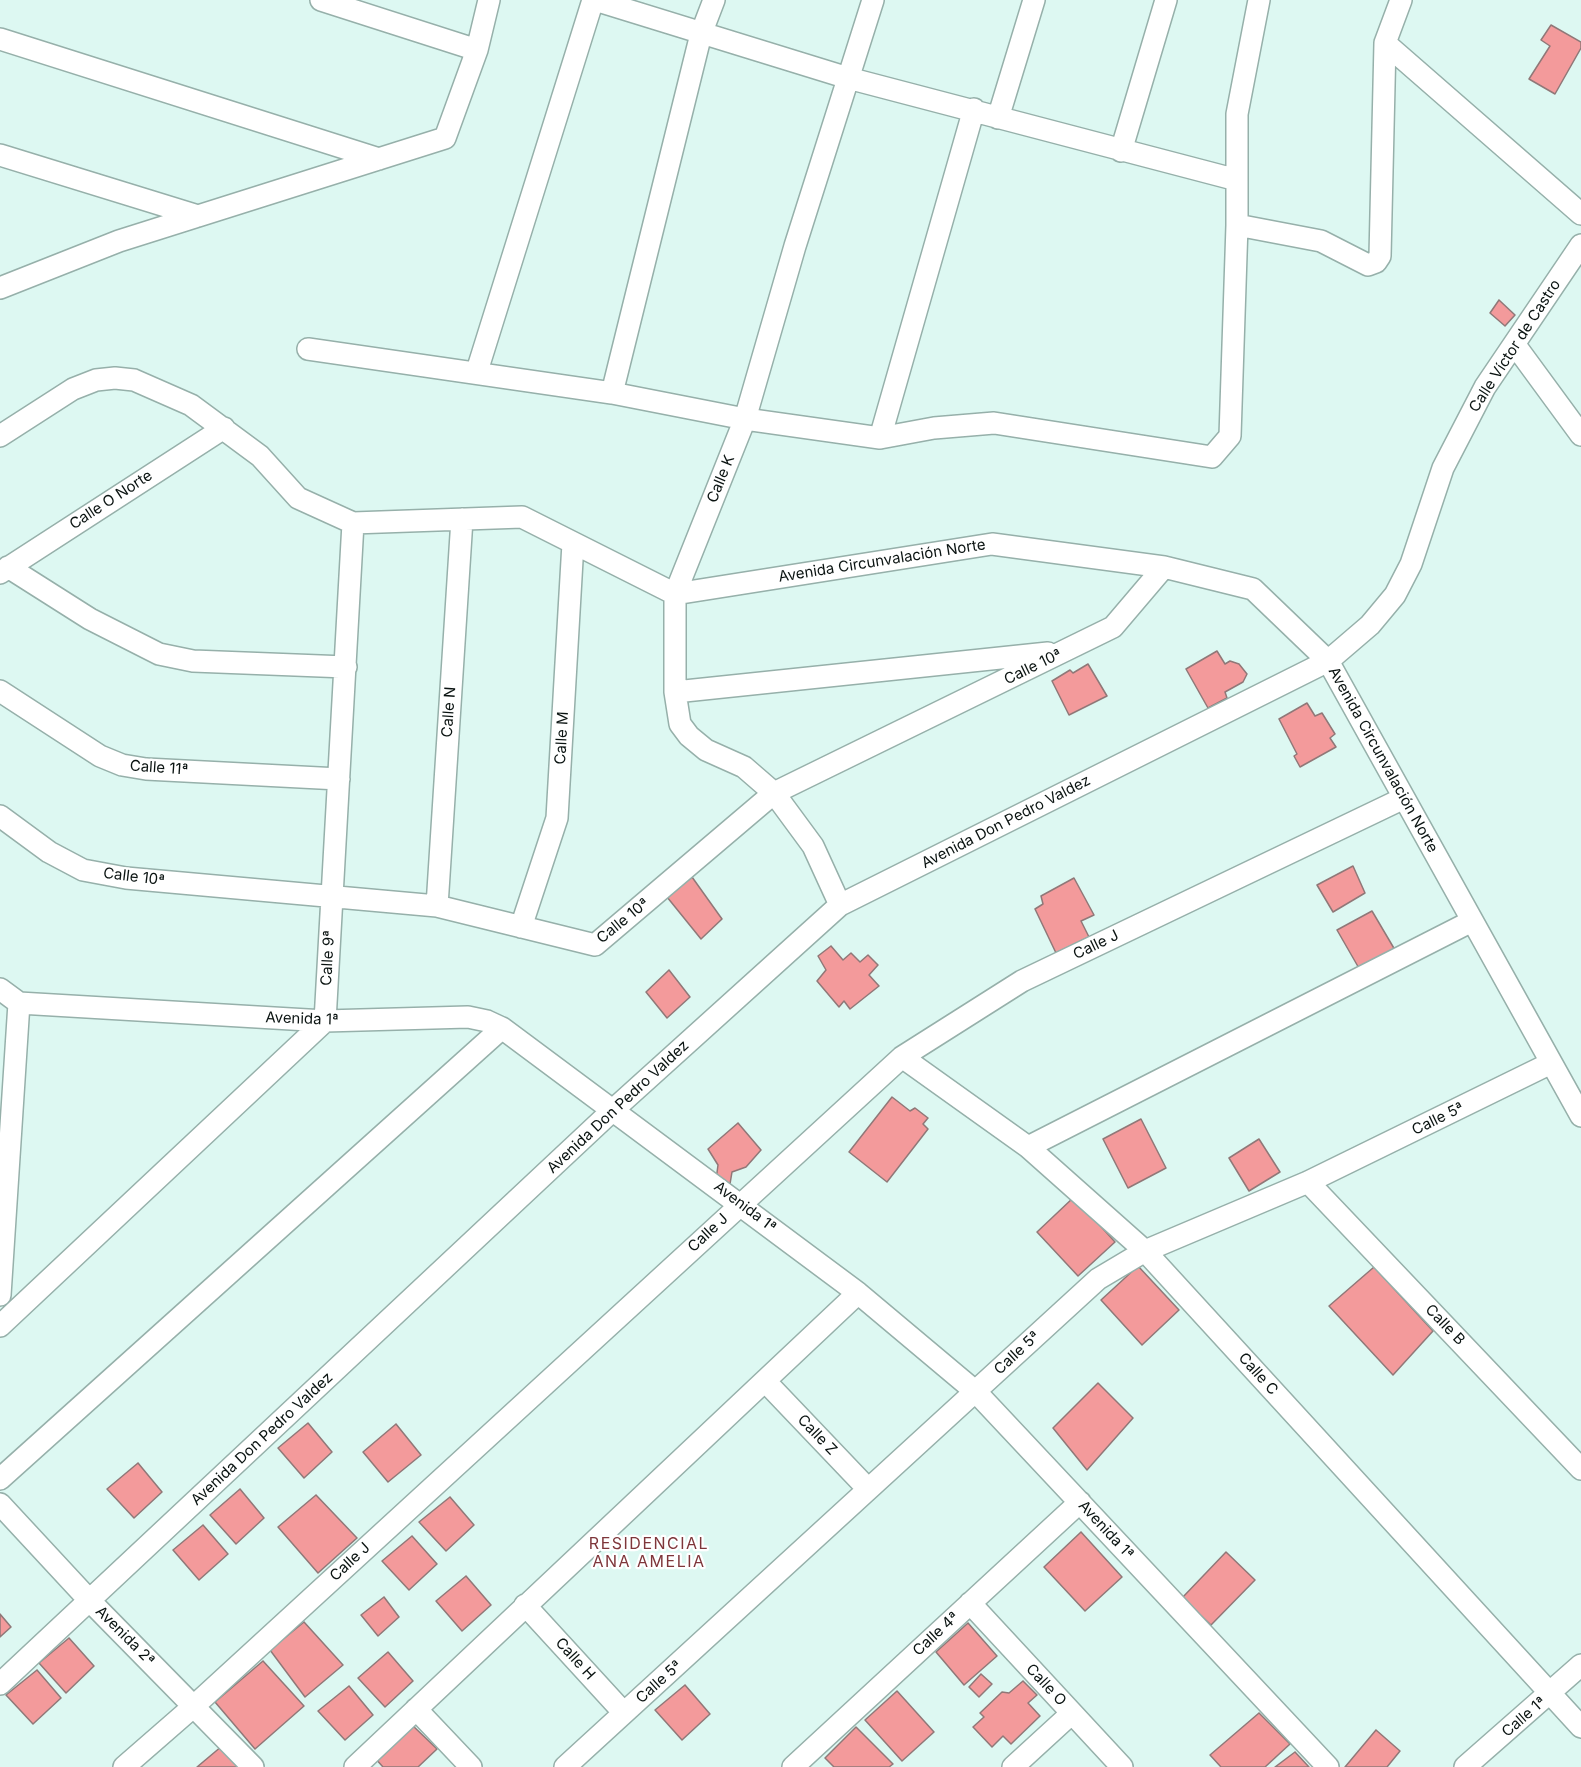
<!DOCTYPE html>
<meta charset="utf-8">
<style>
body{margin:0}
canvas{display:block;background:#ddf8f2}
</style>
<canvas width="1581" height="1767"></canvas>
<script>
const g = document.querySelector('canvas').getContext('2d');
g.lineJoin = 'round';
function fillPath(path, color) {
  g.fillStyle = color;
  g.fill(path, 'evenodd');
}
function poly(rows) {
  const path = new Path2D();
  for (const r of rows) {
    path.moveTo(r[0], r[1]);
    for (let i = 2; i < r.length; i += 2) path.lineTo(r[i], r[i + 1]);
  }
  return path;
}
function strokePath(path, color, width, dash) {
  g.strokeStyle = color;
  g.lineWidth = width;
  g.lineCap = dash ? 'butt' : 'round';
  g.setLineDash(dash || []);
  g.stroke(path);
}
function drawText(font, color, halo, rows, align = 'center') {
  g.font = font + ' Inter,sans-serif';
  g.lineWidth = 4.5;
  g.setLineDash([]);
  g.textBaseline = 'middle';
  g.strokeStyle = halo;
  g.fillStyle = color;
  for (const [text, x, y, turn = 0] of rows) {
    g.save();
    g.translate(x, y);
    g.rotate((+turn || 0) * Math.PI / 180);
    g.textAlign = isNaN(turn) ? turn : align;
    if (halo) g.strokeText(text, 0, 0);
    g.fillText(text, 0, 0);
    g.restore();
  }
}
const building = poly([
 [1551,25,1581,42,1581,48,1555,94,1529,79,1550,46,1541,40,1551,25],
 [1499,300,1515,315,1505,326,1490,313,1499,300],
 [1217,651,1225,664,1230,661,1239,664,1247,674,1243,682,1225,692,1227,698,1208,708,1186,669,1217,651],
 [1088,664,1107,696,1069,715,1052,681,1070,670,1073,673,1088,664],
 [1307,703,1315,716,1322,713,1335,734,1330,738,1336,747,1300,767,1294,756,1297,754,1279,719,1307,703],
 [1353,866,1365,893,1333,912,1317,885,1353,866],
 [692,877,722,919,701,939,667,897,692,877],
 [1074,878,1094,915,1081,921,1089,937,1056,953,1035,909,1043,904,1041,896,1074,878],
 [1372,911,1395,950,1360,970,1337,930,1372,911],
 [831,946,843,960,851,953,860,962,868,955,878,965,869,975,879,986,850,1009,844,1001,839,1007,817,981,826,970,818,956,831,946],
 [669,970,690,997,667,1018,646,992,669,970],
 [892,1097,910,1111,915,1108,928,1118,923,1124,928,1129,887,1182,849,1152,892,1097],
 [1141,1119,1166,1168,1128,1188,1103,1139,1141,1119],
 [738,1123,761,1150,746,1167,732,1172,730,1184,716,1180,718,1165,708,1149,738,1123],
 [1259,1139,1280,1172,1249,1191,1229,1158,1259,1139],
 [1074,1197,1115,1242,1078,1276,1037,1232,1074,1197],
 [1138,1266,1179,1310,1142,1345,1101,1300,1138,1266],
 [1374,1267,1433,1331,1393,1375,1329,1306,1374,1267],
 [1098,1383,1133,1418,1087,1470,1053,1428,1098,1383],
 [308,1423,332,1452,304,1478,278,1448,308,1423],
 [396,1424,421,1455,388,1482,363,1452,396,1424],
 [138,1463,162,1492,134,1518,107,1489,138,1463],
 [240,1489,264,1518,236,1544,210,1515,240,1489],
 [316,1495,357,1538,318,1573,278,1527,316,1495],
 [450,1497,474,1525,446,1551,419,1522,450,1497],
 [203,1525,228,1554,199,1580,173,1550,203,1525],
 [1081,1532,1122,1577,1085,1611,1044,1567,1081,1532],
 [412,1536,437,1564,409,1590,382,1561,412,1536],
 [1226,1552,1255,1580,1211,1625,1182,1598,1226,1552],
 [466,1576,491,1605,462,1631,436,1601,466,1576],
 [384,1597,399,1617,378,1636,361,1615,384,1597],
 [0,1614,11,1627,0,1637,0,1614],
 [304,1622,343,1665,305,1697,270,1650,304,1622],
 [968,1623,997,1656,964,1685,936,1652,968,1623],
 [69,1638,94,1666,66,1693,39,1663,69,1638],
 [388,1652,413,1681,385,1707,358,1678,388,1652],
 [263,1661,304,1706,255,1749,215,1702,263,1661],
 [37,1670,61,1698,33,1724,6,1695,37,1670],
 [981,1674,992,1684,979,1697,969,1687,981,1674],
 [1023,1681,1037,1695,1028,1703,1040,1716,1011,1744,1003,1736,992,1747,973,1727,984,1717,980,1713,1002,1692,1009,1693,1023,1681],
 [685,1685,710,1714,682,1740,655,1710,685,1685],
 [349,1686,373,1715,345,1740,318,1711,349,1686],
 [897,1691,934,1732,902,1761,865,1720,897,1691],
 [1259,1713,1290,1744,1265,1767,1221,1767,1210,1755,1259,1713],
 [410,1723,437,1749,418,1767,383,1767,375,1758,410,1723],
 [856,1727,893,1764,889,1767,834,1767,825,1758,856,1727],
 [1376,1730,1400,1751,1387,1767,1345,1767,1376,1730],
 [222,1746,241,1767,197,1767,222,1746],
 [1295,1752,1309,1767,1275,1767,1295,1752]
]);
fillPath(building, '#f39a9b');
strokePath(building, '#907878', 1.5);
const minor = poly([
 [321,0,477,50],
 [595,0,848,78,1237,180],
 [714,0,701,34,612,393,745,419,880,438,934,428,994,423,1212,457,1230,436,1237,225,1237,114,1259,0],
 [0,39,379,159],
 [1385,43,1581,214],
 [998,118,1034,0],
 [1121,151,1166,0],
 [0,155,198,216],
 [1237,225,1321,241,1368,265,1376,262,1380,256,1385,43,1401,0],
 [0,288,119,241,445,138,477,50,489,0],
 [1515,345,1581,435],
 [308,349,612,393],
 [477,371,593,0],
 [0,436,73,389,96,380,115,378,134,380,191,405,260,456,298,498,353,523,522,517,675,594,992,544,1164,567,1253,589,1328,661,1581,1116],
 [880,438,974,109],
 [8,567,90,619,159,654,193,661,346,667],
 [0,573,224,428],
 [0,691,100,756,122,765,146,769,339,779],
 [675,692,1048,653],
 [0,816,49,852,83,870,126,878,437,906,595,945,774,793,1113,627,1164,567],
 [840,905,813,846,774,793,744,767,706,750,689,736,680,724,675,692,675,594,745,419,795,246,873,0],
 [437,906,462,519],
 [521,927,557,818,573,543],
 [0,989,19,1003,325,1021,468,1017,487,1021,502,1028,858,1293,976,1392,1328,1767],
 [902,1057,1028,1147,1145,1251,1581,1727],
 [1028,1147,1472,921],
 [1308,1182,1581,1469],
 [0,1295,19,1003],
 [0,1326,325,1021,353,523],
 [765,1381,868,1489],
 [0,1479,502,1028],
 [0,1504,90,1601,253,1767],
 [970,1603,1122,1767],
 [525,1605,624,1713],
 [0,1684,613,1110,840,905,1328,661,1370,625,1395,595,1411,564,1443,468,1485,387,1581,245],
 [416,1709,471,1767],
 [124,1767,194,1706,902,1057,1022,981,1404,798],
 [355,1767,858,1293],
 [565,1767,1098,1279,1145,1251,1308,1182,1551,1063],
 [793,1767,1080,1502],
 [1013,1767,1072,1713],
 [1465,1767,1581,1665]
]);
strokePath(minor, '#96b0aa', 24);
strokePath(minor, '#fff', 21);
drawText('15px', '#0a1311', '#fff', [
 ["Calle Víctor de Castro",1515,346,-57],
 ["Calle K",721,479,-68],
 ["Calle O Norte",111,500,-33],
 ["Avenida Circunvalación Norte",882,561,-9],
 ["Calle 10ª",1033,667,-26],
 ["Calle N",449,712,-86],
 ["Calle M",562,738,-87],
 ["Avenida Circunvalación Norte",1383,760,61],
 ["Calle 11ª",159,768,4],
 ["Avenida Don Pedro Valdez",1006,822,-27],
 ["Calle 10ª",134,877,7],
 ["Calle 10ª",623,921,-39],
 ["Calle J",1096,945,-26],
 ["Calle 9ª",328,958,-87],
 ["Avenida 1ª",302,1019,2],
 ["Avenida Don Pedro Valdez",618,1107,-43],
 ["Calle 5ª",1438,1119,-26],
 ["Avenida 1ª",745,1207,37],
 ["Calle J",708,1233,-43],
 ["Calle B",1445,1325,46],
 ["Calle 5ª",1017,1353,-43],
 ["Calle C",1258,1374,48],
 ["Calle Z",817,1435,46],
 ["Avenida Don Pedro Valdez",262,1439,-43],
 ["Avenida 1ª",1106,1530,47],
 ["Calle J",350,1562,-43],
 ["Calle 4ª",936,1634,-43],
 ["Avenida 2ª",125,1636,45],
 ["Calle H",575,1659,48],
 ["Calle 5ª",659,1682,-42],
 ["Calle O",1046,1685,47],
 ["Calle 1ª",1524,1717,-41]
]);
g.letterSpacing = '1.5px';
drawText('16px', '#7e363a', '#fff', [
 ["RESIDENCIAL",649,1544],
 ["ANA AMELIA",649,1562]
]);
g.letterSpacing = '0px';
</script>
